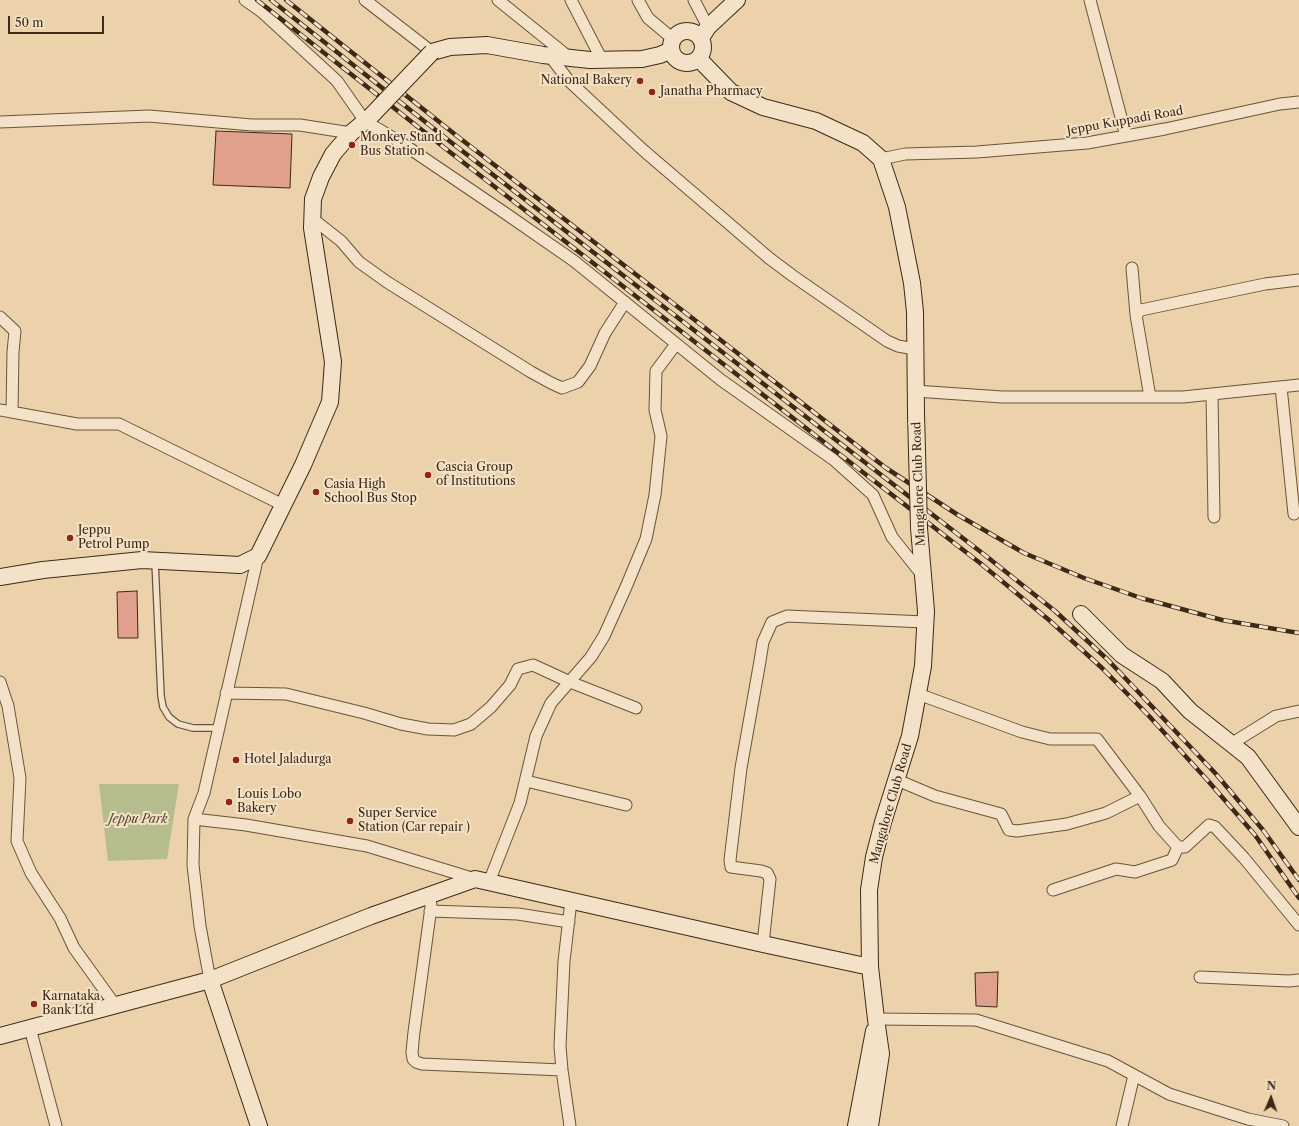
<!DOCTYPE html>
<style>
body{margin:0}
#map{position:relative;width:1299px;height:1126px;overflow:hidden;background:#ecd2aa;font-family:"Libre Caslon Text",serif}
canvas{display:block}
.north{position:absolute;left:1251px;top:1078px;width:40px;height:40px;-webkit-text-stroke:3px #f3e2c8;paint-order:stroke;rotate:2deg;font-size:11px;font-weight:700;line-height:16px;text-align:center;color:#3d2918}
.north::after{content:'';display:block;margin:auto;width:14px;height:18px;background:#3d2918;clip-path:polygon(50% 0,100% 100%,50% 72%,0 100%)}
.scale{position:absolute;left:8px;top:16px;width:96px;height:18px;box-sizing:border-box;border:2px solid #3d2918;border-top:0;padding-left:5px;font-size:12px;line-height:14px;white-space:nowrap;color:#3d2918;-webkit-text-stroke:3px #f3e2c8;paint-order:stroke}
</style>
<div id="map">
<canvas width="1299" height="1126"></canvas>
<div class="north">N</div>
<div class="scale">50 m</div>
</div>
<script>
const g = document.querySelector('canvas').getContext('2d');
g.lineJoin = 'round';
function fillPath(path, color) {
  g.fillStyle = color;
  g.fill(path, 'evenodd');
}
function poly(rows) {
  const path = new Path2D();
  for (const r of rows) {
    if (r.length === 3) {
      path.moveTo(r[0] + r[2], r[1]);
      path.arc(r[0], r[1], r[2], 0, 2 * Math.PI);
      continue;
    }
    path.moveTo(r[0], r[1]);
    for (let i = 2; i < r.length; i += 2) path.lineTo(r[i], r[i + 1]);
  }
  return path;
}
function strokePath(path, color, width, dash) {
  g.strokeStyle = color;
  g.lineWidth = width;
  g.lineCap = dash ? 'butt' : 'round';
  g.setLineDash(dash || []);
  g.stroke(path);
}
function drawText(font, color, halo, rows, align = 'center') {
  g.font = font + ' "Libre Caslon Text",serif';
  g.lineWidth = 4;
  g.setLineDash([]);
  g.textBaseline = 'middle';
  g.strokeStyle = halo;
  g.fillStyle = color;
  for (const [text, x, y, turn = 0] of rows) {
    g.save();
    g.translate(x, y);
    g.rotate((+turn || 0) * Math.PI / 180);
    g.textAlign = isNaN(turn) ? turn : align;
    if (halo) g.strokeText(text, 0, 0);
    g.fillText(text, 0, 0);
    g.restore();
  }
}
fillPath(poly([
 [99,784,179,784,167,859,108,861]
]), '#b4bd8b');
const building = poly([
 [216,131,292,134,290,188,213,185,216,131],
 [137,591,138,638,118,638,117,592,137,591],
 [998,972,997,1007,976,1006,975,973,998,972]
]);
fillPath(building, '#e0a08b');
strokePath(building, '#3d2918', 1);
const lane = poly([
 [155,561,161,696,163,707,169,717,178,724,193,728,218,728]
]);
const street = poly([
 [245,0,262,12,337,81,365,121,400,142,502,211,574,261,721,380,834,460,873,495,892,537,923,576],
 [365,0,432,52],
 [498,0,570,58],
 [571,0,602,60],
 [638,0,648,18,673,39],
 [694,0,708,27],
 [1090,0,1126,136],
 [549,55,569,81,643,150,769,258,793,276,887,341,898,346,915,349],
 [0,122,149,116,252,125,300,125,351,133],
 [881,159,905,154,977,152,1087,143,1165,129,1280,104,1299,102],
 [313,219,341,241,359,262,387,282,531,372,551,383,562,388,578,382,590,366,605,333,625,302],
 [1132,268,1136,315],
 [0,317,15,331,13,352,12,412],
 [1281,387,1294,514],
 [915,391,1002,397,1183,397,1299,385],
 [1212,394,1214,517],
 [1150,397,1136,315,1141,310,1265,284,1299,280],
 [0,410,77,424,119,424,283,505],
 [0,682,8,706,20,778,17,841,31,873,60,918,74,948,115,1005],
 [226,693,286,694,364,713,401,724,428,729,454,730,471,724,491,707,510,685,518,669,533,665,570,682,636,708],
 [918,694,1022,732,1050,739,1097,739,1140,796,1159,826,1178,847],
 [1231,744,1276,716,1299,711],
 [897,780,935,796,1001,814,1009,830,1017,831,1067,824,1106,813,1140,796],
 [526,781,626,805],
 [194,819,246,825,367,846,475,879],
 [1178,847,1185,847,1209,825,1215,827,1244,858,1299,925],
 [489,882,520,803,536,736,551,703,591,657,604,636,626,587,646,539,655,495,661,436,655,410,656,371,676,344],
 [1053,890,1116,869,1135,872,1172,860,1178,847],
 [430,895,431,907,414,1032,412,1052,413,1059,416,1062,422,1064,562,1070],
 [430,911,518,914,569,922],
 [763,944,770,879,767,873,761,871,731,867,730,860,741,768,760,661,763,642,772,622,787,616,925,622],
 [1200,977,1289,981,1299,980],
 [210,980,200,926,193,865,194,819,204,793,258,556],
 [876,1019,976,1020,1108,1061,1169,1094,1248,1119,1283,1126],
 [30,1028,56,1126],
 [570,1126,562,1070,560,1046,564,961,571,901],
 [1122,1126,1134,1075]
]);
const secondary = poly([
 [687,47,16],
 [701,38,708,27,737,0],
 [432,52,450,47,487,45,543,55,590,60,642,59,660,55,671,50],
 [699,59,731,92,763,107,816,121,863,143,881,159,897,207,912,283,915,312,916,413],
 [0,577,43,570,142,560,240,565,258,556,303,465,330,402,333,362,312,228,313,199,321,177,333,154,351,133,371,116],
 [1081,614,1122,655,1162,681,1190,711,1248,757,1299,827],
 [210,980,259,1126],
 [0,1036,210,980,371,916,475,879,763,944,870,967],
 [856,1126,874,1031],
 [870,1126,881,1054,876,1019,870,967,869,890,874,857,883,822,910,736,923,666,926,611,919,528]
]);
strokePath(lane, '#69533c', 8);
strokePath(street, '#69533c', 13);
strokePath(secondary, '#3d2918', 18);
strokePath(lane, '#f3e2c8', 5.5);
strokePath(street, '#f3e2c8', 11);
strokePath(secondary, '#f3e2c8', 16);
const rail = poly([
 [257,0,446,149,980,563,1049,620,1102,668,1149,716,1209,782,1255,835,1299,898],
 [271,0,452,143,986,556,1055,611,1108,660,1216,774,1263,830,1299,880],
 [286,0,457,136,886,468,958,515,1024,553,1084,578,1141,598,1222,620,1299,633]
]);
strokePath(rail, '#3d2918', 4.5);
strokePath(rail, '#f3e2c8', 3, [9]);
const secondaryBridge = poly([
 [371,116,432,52],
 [916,413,919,528]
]);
strokePath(secondaryBridge, '#3d2918', 18, []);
strokePath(secondaryBridge, '#f3e2c8', 16);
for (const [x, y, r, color] of [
 [640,81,4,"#8f2418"],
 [652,92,4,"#8f2418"],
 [352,145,4,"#8f2418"],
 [428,475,4,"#8f2418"],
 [316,492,4,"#8f2418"],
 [70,538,4,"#8f2418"],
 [236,760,4,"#8f2418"],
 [229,802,4,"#8f2418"],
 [350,821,4,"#8f2418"],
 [34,1004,4,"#8f2418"]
]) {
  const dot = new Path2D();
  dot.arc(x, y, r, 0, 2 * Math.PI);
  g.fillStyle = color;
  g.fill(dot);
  strokePath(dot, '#f3e2c8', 1.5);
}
drawText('12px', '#3d2918', '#f3e2c8', [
 ["National Bakery",632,81,"right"],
 ["Janatha Pharmacy",660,92],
 ["Monkey Stand",360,138],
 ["Bus Station",360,152],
 ["Cascia Group",436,468],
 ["of Institutions",436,482],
 ["Casia High",324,485],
 ["School Bus Stop",324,499],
 ["Jeppu",78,531],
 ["Petrol Pump",78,545],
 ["Hotel Jaladurga",244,760],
 ["Louis Lobo",237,795],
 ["Bakery",237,809],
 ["Super Service",358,814],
 ["Station (Car repair )",358,828],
 ["Karnataka",42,997],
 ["Bank Ltd",42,1011]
], 'left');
drawText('12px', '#3d2918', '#f3e2c8', [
 ["Jeppu Kuppadi Road",1125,121,-10],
 ["Mangalore Club Road",919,484,-92],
 ["Mangalore Club Road",891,804,-74]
]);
drawText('italic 12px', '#55472f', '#f3e2c8', [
 ["Jeppu Park",138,820]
]);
</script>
